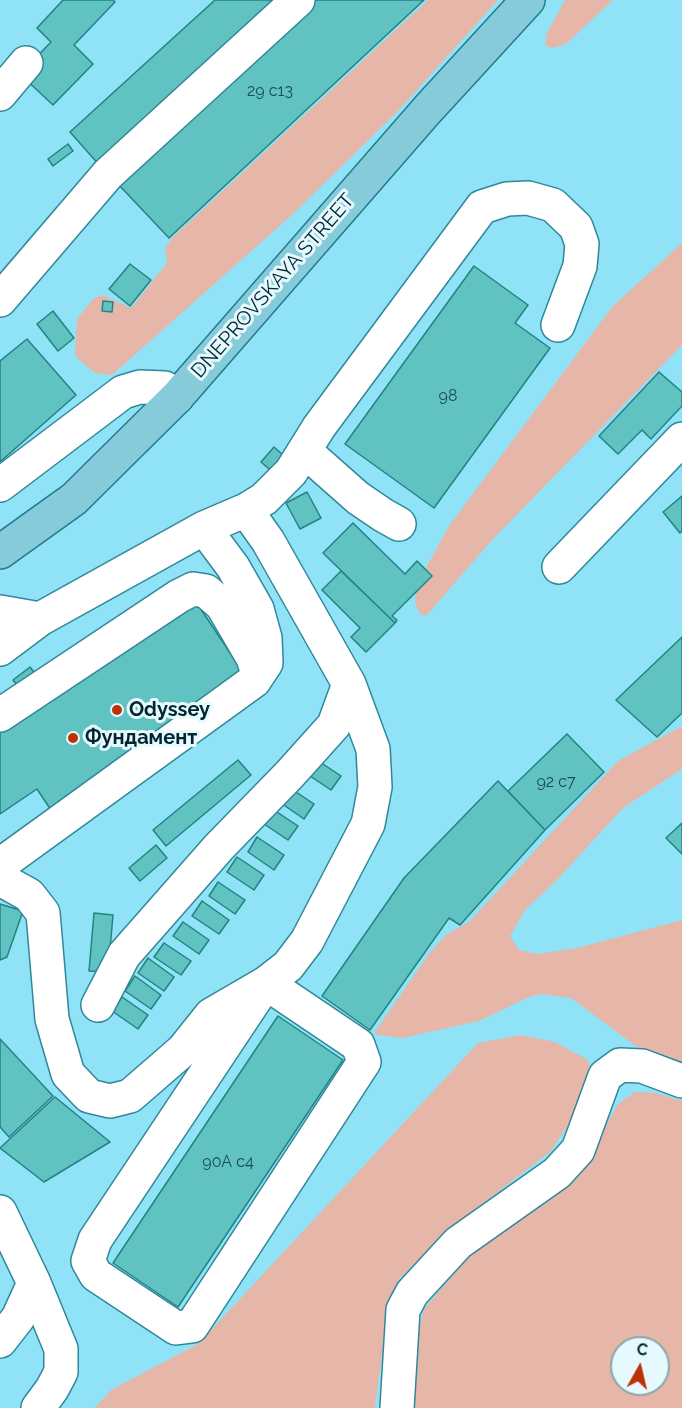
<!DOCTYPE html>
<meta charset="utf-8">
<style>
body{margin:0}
#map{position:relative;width:682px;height:1408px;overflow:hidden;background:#90e3f7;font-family:Raleway,sans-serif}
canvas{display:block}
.north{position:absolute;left:610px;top:1336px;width:60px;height:60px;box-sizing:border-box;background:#e6f9fe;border:2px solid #8aa5ab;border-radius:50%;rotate:8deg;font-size:16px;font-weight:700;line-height:24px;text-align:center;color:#01262e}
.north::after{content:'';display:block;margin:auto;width:21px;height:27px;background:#bb3207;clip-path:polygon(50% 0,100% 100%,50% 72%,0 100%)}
</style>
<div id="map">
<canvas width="682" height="1408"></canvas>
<div class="north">С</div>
</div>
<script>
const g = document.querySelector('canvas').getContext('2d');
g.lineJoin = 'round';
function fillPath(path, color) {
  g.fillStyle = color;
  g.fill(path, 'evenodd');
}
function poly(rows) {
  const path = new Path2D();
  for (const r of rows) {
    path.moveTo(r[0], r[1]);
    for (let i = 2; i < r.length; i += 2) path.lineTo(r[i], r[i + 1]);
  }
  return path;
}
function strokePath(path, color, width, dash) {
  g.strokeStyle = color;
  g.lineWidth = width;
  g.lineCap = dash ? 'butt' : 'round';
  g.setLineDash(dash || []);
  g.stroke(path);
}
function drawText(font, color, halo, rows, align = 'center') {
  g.font = font + ' Raleway,sans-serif';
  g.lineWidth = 6;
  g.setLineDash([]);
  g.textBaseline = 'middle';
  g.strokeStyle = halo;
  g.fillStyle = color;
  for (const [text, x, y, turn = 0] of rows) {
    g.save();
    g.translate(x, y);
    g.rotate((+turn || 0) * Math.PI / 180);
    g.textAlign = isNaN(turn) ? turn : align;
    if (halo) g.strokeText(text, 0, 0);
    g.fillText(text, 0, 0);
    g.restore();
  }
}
fillPath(poly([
 [428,0,498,0,399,110,293,214,112,375,95,373,77,358,75,352,77,319,94,298,102,295,131,308,167,263,165,248,172,238],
 [565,0,613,0,566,44,553,48,545,45,547,33],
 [682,243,682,345,493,539,426,616,420,614,415,602,418,582,449,526,612,307],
 [682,726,682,769,623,808,558,879,525,910,510,936,519,950,537,954,577,948,682,920,682,1063,637,1047,571,998,540,994,527,998,479,1021,403,1038,377,1035,374,1033,431,951,447,934,469,922,618,761],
 [521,1035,555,1042,588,1060,593,1076,576,1113,550,1152,449,1229,398,1280,388,1309,375,1408,95,1408,111,1390,198,1344,478,1043],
 [635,1092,656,1093,682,1101,682,1408,415,1408,416,1343,424,1309,473,1252,577,1179,618,1104],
 [622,1348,658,1348,658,1384,622,1384]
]), '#e6b6a9');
const building = poly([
 [63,0,113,0,115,2,74,45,93,64,53,105,20,74,51,42,37,28,63,0],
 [215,0,285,0,101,167,70,132,215,0],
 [313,0,424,0,169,238,117,183,313,0],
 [68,144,73,151,53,166,48,159,68,144],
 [130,264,151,280,130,306,109,289,130,264],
 [474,266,528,305,515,323,550,348,434,508,345,444,474,266],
 [103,301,113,302,112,312,102,311,103,301],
 [53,311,74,338,58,351,37,324,53,311],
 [27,339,76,395,0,462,0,361,27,339],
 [659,372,682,392,682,406,651,439,642,430,618,454,599,436,659,372],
 [274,447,290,461,277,476,261,462,274,447],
 [307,492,321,518,300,529,286,503,307,492],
 [682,496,682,531,680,533,663,512,682,496],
 [353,523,405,574,417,561,432,576,392,616,397,620,395,623,323,553,353,523],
 [341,571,395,623,366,652,351,637,360,628,322,590,341,571],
 [194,599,247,678,51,810,37,789,0,814,0,728,194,599],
 [682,637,682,713,657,737,616,700,682,637],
 [30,667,37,676,20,689,13,680,30,667],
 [567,734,604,772,545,830,508,791,567,734],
 [314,758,341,776,331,790,304,772,314,758],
 [238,760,251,775,166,846,153,830,238,760],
 [498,781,545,830,460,925,449,918,370,1030,322,996,404,878,498,781],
 [287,786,314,804,304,819,278,801,287,786],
 [271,808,298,826,288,840,261,822,271,808],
 [682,823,682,854,666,838,682,823],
 [257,837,284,855,274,870,248,852,257,837],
 [156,845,167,858,140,881,129,868,156,845],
 [237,857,264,875,254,890,227,872,237,857],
 [218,882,245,900,235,914,209,896,218,882],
 [202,901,229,920,219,934,192,916,202,901],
 [0,904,23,911,7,957,0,960,0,904],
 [94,913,113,915,108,972,89,971,94,913],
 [183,922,209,940,199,954,173,936,183,922],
 [164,943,191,961,181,975,154,957,164,943],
 [148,958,174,977,164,991,138,973,148,958],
 [135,976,161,995,151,1009,125,991,135,976],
 [122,997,148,1015,138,1029,112,1011,122,997],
 [278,1016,343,1060,178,1307,113,1263,278,1016],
 [0,1039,53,1096,9,1137,0,1127,0,1039],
 [55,1097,110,1142,44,1182,0,1148,55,1097]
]);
fillPath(building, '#61c2c2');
strokePath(building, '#228383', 1.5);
const minor = poly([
 [0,94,26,63],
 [0,300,108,174,298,0],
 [302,456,315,460,358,498,383,515,399,524],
 [0,485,123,392,140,387,165,388,177,397],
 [559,567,682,439],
 [0,612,40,619],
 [0,649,40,619,204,528,246,510,264,499,291,472,319,427,482,207,507,199,528,198,553,205,576,227,582,244,580,266,558,325],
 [0,715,179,596,193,589,206,591,222,605,253,658,258,674],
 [0,865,254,681,266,663,265,638,257,609,233,567,204,528],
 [0,879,29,895,43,913,52,1019,68,1074,89,1096,110,1101,130,1096,183,1050,211,1015,266,983,358,1045,364,1062,192,1326,176,1328,96,1275,88,1261,95,1240,266,983,288,966,307,941,368,824,375,787,373,749,349,684,268,541,246,510],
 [98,1005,124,955,219,847,290,774,334,725,349,684],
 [0,1212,34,1283,61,1349,61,1372,52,1389,38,1408],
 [0,1341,18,1318,34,1283],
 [397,1408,403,1310,412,1293,458,1243,557,1173,578,1150,605,1076,620,1065,642,1066,682,1081]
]);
const major = poly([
 [0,552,74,499,177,397,428,109,528,0]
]);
strokePath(minor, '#31879a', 36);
strokePath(major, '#237a8e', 36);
strokePath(minor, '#fff', 33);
strokePath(major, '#86cbda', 33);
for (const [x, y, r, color] of [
 [117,710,6,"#bb3207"],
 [73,738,6,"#bb3207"]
]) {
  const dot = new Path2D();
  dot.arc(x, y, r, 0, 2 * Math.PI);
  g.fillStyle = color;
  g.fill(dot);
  strokePath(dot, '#e6f9fe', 2);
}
drawText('16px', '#194d53', null, [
 ["29 с13",270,91],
 ["98",448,396],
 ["92 с7",556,782],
 ["90А с4",228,1162]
]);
drawText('20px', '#01262e', '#e6f9fe', [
 ["DNEPROVSKAYA STREET",273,286,-49]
]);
drawText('bold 20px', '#01262e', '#e6f9fe', [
 ["Odyssey",129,710],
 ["Фундамент",85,738]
], 'left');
</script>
